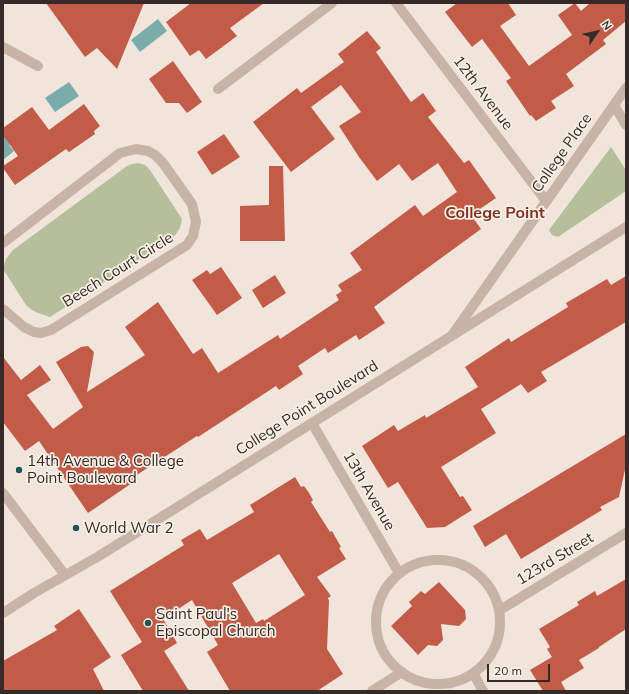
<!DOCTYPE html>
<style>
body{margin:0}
#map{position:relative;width:629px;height:694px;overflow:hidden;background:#f1e4da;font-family:Mulish,sans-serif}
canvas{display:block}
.frame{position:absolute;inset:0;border:4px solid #352a27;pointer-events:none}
.north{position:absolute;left:577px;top:12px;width:40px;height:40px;-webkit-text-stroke:3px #f8efe6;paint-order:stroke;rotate:56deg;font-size:11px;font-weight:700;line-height:16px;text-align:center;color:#352a27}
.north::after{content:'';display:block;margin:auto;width:14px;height:18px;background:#352a27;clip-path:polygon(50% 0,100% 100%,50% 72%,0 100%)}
.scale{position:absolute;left:487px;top:664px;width:63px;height:18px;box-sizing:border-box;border:2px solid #352a27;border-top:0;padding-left:5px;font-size:12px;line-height:14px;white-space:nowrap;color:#352a27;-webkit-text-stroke:3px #f8efe6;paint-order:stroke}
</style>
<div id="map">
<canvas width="629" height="694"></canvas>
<div class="frame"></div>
<div class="north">N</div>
<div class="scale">20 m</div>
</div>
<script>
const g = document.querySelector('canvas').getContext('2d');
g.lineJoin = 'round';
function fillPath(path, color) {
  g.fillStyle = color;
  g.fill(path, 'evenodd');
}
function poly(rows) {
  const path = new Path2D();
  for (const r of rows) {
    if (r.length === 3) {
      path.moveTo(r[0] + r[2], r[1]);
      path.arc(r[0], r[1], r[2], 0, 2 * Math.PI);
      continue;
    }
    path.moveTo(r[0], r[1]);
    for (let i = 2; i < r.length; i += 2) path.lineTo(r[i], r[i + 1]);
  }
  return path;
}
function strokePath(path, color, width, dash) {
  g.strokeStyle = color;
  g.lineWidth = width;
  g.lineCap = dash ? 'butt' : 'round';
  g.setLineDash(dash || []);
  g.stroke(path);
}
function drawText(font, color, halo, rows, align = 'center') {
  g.font = font + ' Mulish,sans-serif';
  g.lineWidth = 3.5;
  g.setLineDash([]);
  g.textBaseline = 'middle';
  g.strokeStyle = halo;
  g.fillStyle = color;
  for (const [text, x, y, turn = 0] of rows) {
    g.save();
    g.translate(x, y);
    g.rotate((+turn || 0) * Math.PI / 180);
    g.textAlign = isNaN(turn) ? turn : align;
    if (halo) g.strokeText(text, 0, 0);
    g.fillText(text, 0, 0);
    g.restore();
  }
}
fillPath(poly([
 [611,147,626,170,626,191,558,237,552,235,549,230],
 [138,163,145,165,150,170,182,219,180,228,176,234,172,238,50,317,38,313,32,310,26,305,3,269,6,259,9,255,13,250,127,166,132,164]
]), '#b6bf9b');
fillPath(poly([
 [158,19,167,31,140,52,131,40],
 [69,82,79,96,55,112,45,98],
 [3,134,14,141,9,145,14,151,3,160]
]), '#7aadaa');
fillPath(poly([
 [46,3,144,3,117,69,97,48,85,57],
 [191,3,264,3,230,28,237,36,206,59,199,50,190,56,166,22],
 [457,3,508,3,516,15,500,26,529,66,572,35,558,15,575,3,581,11,590,3,626,3,626,21,603,40,606,44,566,74,574,86,551,101,556,108,536,121,531,115,530,116,515,94,506,81,511,78,482,39,472,47,445,12],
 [367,31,381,48,376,52,411,102,423,93,436,111,428,117,464,163,469,160,496,198,471,215,481,229,374,307,385,323,359,340,356,335,328,353,325,348,298,366,303,374,279,390,276,386,198,437,197,436,132,478,135,481,88,513,39,441,25,451,3,422,3,357,21,380,40,365,51,380,27,395,53,429,83,407,56,362,81,347,88,346,94,352,87,392,145,355,125,327,158,302,193,354,202,348,218,373,278,335,280,339,339,300,336,295,342,291,338,285,362,270,350,253,415,205,423,216,457,192,438,163,412,181,399,164,377,181,359,157,339,126,361,112,341,85,311,107,335,139,291,172,253,122,297,88,301,93,344,62,338,54],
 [173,61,202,102,187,113,179,103,166,103,149,79],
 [84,104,100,126,94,131,95,134,69,152,66,149,15,185,3,168,3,166,18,156,3,135,3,128,32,107,49,130],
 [224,134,240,157,212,175,197,152],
 [269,166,283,166,285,241,240,241,240,206,269,205],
 [221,267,242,298,217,315,192,280,207,270,210,274],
 [275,275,286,293,263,308,252,290],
 [626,276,626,322,541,372,547,381,528,393,521,384,481,409,496,433,441,467,460,497,463,496,472,510,445,527,427,528,398,482,388,488,362,446,394,425,398,431,425,415,426,418,478,387,465,367,509,338,511,342,568,307,566,303,607,279,611,285],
 [626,434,626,465,619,497,600,507,602,510,521,559,506,534,485,547,473,526],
 [295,477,301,487,304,486,309,493,313,500,311,502,330,532,332,531,341,547,339,548,346,559,317,577,331,596,328,598,329,601,327,649,343,674,317,691,230,691,207,652,218,645,192,600,163,619,177,643,164,651,189,691,143,691,121,655,142,642,110,591,184,545,181,540,200,529,207,540,254,512,250,505],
 [279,554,305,595,264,621,263,619,256,623,232,583],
 [626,579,626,629,599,647,599,648,579,660,584,668,561,682,566,691,543,691,530,670,552,657,547,649,550,647,539,629,579,605,577,602,595,591,597,596],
 [439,582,465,610,466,619,459,626,441,624,443,640,437,646,428,645,418,655,391,626,412,606,409,602,421,591,425,594],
 [79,609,111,657,93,669,104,691,3,691,3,661,57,630,54,626]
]), '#c25b47');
strokePath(poly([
 [396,3,546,201],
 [3,47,38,66],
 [218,89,332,3],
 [614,105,626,125],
 [3,243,120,153,136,149,148,151,155,155,163,163,192,204,196,222,193,236,187,245,51,330,41,333,34,332,24,327,3,309],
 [453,334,626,88],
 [312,423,399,573],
 [3,493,65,575],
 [438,622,62],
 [500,610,626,533],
 [473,673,483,691],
 [372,691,402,672]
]), '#c8b3a7', 10);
strokePath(poly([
 [3,613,34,593,99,556,626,227]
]), '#c8b3a7', 10);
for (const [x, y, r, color] of [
 [19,470,4,"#1e5554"],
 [76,528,4,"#1e5554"],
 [148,623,4,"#1e5554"]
]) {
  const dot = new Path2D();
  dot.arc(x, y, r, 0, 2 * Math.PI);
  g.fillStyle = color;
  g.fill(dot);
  strokePath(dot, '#f8efe6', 1.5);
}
drawText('15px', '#352a27', '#f8efe6', [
 ["12th Avenue",483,93,53],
 ["College Place",562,153,-55],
 ["Beech Court Circle",118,270,-32],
 ["College Point Boulevard",307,408,-32],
 ["13th Avenue",369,491,60],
 ["123rd Street",555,559,-31]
]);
drawText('15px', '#352a27', '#f8efe6', [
 ["14th Avenue & College",27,461],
 ["Point Boulevard",27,478],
 ["World War 2",84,528],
 ["Saint Paul's",156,614],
 ["Episcopal Church",156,631]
], 'left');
drawText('bold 16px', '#813223', '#f8efe6', [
 ["College Point",495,213]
]);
</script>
